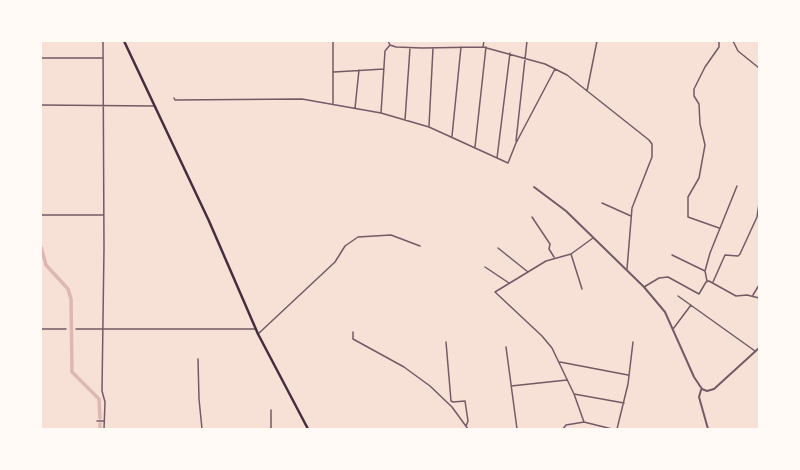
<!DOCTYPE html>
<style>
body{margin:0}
#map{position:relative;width:800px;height:470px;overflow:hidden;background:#f7e1d7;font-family:"Sofia Sans Condensed",sans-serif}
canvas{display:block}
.frame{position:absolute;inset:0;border:42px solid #fffaf5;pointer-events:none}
</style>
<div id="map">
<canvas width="800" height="470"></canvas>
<div class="frame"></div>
</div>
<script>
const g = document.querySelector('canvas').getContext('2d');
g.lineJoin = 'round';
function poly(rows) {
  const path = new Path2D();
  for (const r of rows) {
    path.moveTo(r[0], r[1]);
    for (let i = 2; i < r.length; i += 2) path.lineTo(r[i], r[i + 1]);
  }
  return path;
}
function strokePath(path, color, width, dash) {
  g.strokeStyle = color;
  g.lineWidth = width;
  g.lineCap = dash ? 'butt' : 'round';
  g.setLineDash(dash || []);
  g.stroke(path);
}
strokePath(poly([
 [41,247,46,265,68,289,71,299,72,372,99,399,100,418],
 [100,424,100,429]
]), '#dcb8b0', 3.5);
strokePath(poly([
 [103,41,104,248,102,391,105,402,104,429],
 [388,41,390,45,396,47,422,48,483,47,545,64,567,75,649,140,652,144,652,157,632,208,627,269],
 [719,41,719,47,705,67,694,89,694,96,699,104,700,124,705,145,699,178,688,197,688,217,719,228],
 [733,41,738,51,759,68],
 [483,47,484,41],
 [41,58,103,58],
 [334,72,384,69],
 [587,91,597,41],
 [174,98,175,100,302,99,381,113,429,127,508,163,516,143,555,69],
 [333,103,333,41],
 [41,105,154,106],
 [355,108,359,70],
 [381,113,385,51,390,45],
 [405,120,410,48],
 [429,126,433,48],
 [452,136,461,47],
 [516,141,527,41],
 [475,147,486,47],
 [497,158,510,53],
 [602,203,631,216],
 [41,215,104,215],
 [532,217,550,244,549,249,554,257],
 [498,248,528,272],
 [571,254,582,289],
 [672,255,705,271],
 [485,267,509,283],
 [707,281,705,271,710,253,737,186],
 [713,282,725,255,738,256,740,254,757,217,759,203],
 [644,287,659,278,668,277,699,294,706,282,709,281,736,296,747,295,759,298],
 [753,295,759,285],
 [678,296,755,351],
 [41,329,66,329],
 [76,329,256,329],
 [673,329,691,305],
 [353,332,353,339,404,367,430,386,452,407,468,429],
 [258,334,335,262,345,246,358,237,391,235,420,246],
 [446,342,451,401,453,402,465,401,468,421,466,426],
 [506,347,517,429],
 [198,359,199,399,202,429],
 [560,362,628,375],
 [511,386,567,380],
 [574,394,624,403],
 [97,421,104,421],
 [584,422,574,394,552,348,542,336,495,292,546,261,571,254,593,238],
 [271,429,271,410],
 [563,429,566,425,584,422,612,429],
 [617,429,628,384,633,342]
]), '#755966', 1.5);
strokePath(poly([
 [534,187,566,211,644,287,665,312,694,377,702,389,707,391,714,389,759,348],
 [701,390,699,397,708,429]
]), '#755966', 2);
strokePath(poly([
 [124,41,209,221,258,334,308,429]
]), '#4a2c40', 2.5);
</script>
